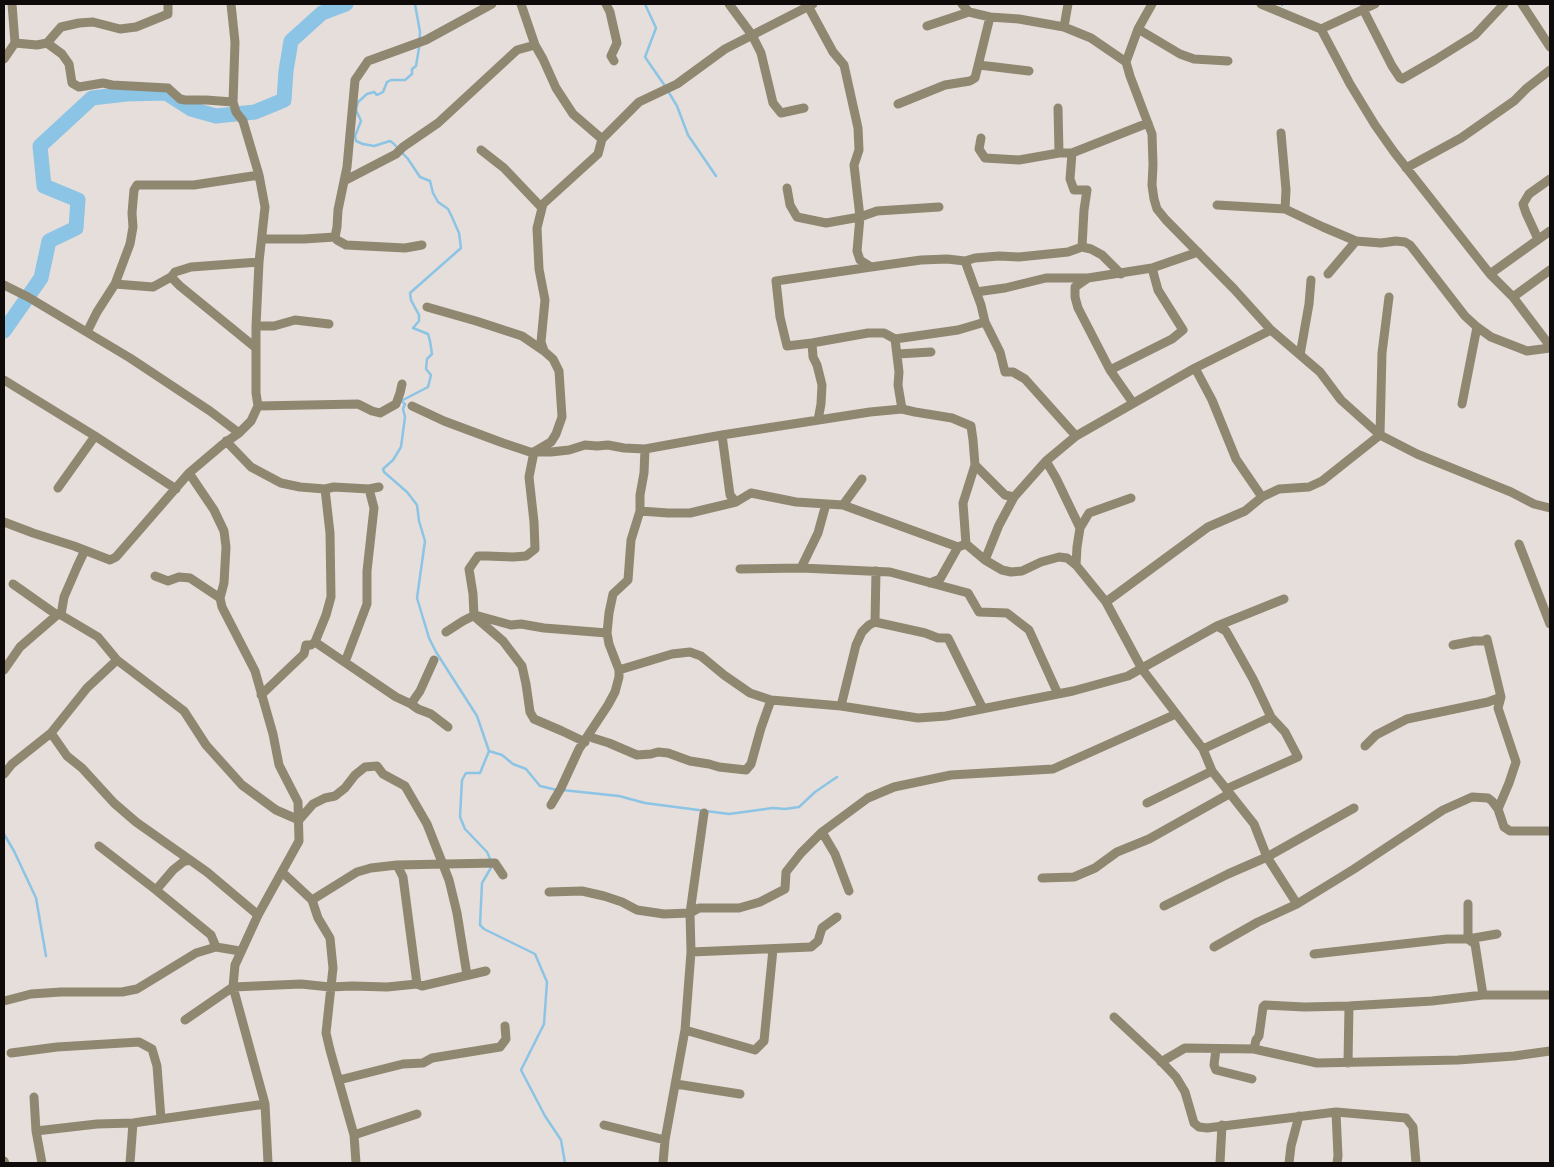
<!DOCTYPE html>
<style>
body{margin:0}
#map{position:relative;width:1554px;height:1167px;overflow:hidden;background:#e6deda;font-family:Cabin,sans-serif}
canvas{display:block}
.frame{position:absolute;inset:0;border:5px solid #0e0b0a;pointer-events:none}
</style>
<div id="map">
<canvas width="1554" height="1167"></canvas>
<div class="frame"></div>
</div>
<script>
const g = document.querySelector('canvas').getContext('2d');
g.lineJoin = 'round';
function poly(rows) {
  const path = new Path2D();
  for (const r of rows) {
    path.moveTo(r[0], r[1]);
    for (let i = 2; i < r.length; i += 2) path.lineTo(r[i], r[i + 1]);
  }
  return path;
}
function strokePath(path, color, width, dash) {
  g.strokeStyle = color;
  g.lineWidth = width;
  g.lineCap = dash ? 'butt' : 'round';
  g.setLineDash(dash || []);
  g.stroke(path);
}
strokePath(poly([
 [415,4,420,32,419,48,416,66,412,69,412,74,405,80,391,80,387,82,383,92,377,95,374,92,367,94,358,102,356,110,361,121,355,136,356,141,363,144,374,146,390,141,393,143,408,159,420,177,430,181,433,193,438,202,448,209,452,217,459,233,461,248,410,293,411,300,419,315,419,321,413,328,428,334,430,341,432,354,427,359,426,369,431,375,428,387,401,401,405,404,403,409,405,417,401,447,393,460,383,469,384,472,407,492,417,505,419,521,425,541,417,598,429,638,436,652,477,716,489,751,480,773,466,773,462,780,460,817,465,829,487,852,491,861],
 [645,4,656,28,645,57,665,86],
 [1282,5,1282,4],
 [668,91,677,106,688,135,716,176],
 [489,751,502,755,513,764,526,769,540,786,557,790],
 [562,790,619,796,645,803,729,814,773,808,785,809,799,807,815,792,837,777],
 [4,834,14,851,36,898,46,956],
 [492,866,482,883,480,925,484,929,535,954,547,982,544,1024,521,1070,545,1116,561,1140,565,1163]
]), '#8bc4e4', 2.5);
strokePath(poly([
 [4,331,41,278,49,241,76,228,78,200,44,186,40,146,92,98,126,94,166,93,191,109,216,116,255,112,284,100,286,71,291,41,322,13,346,4]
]), '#8bc4e4', 15);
strokePath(poly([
 [231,4,235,42,233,102,236,112,243,121,259,175,265,207,259,262,256,326,256,393,258,406,251,421,239,433],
 [521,4,535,45,543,59,556,88,573,114,602,139],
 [606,4,610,12,617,43,611,56,614,61],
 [729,4,752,35,761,53,773,103,781,113,804,108],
 [962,4,969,12,990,17,1019,19,1064,27,1091,38,1126,62],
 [1152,4,1138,29,1126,62,1130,76,1152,134,1153,165,1152,185,1154,199,1157,209,1166,220,1234,289,1271,330,1320,372,1341,400,1380,435,1417,454,1511,492,1534,504,1550,508],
 [1261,4,1321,29,1350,84,1375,125,1394,152,1490,274,1513,297,1550,346],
 [1522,4,1550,47],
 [808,6,833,52,844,65,858,128,859,150,854,165,860,217,857,251,860,260,871,267,921,260,947,259,965,261,975,258,999,256,1019,257,1068,252,1082,247],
 [1363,9,1392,66,1400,78,1402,79,1435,60,1475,35,1504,4],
 [927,26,969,12],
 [1064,27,1068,4],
 [1138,29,1180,54,1194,59,1228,61],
 [1321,29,1375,4],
 [15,43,37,45,47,43,61,27,79,23,93,22,120,29,136,27,168,14,168,4],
 [47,43,62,54,69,64,72,83,79,87,103,83,112,85,168,88,180,99,185,100,206,100,233,102],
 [4,59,15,43,12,4],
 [979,65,1029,71],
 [898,104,945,85,970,81,975,78,990,17],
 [1058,108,1059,153],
 [1281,133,1286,190,1285,209],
 [981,138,979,149,985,158,1019,160,1059,153,1072,153],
 [481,150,504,168,542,208],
 [1406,168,1461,138,1514,101,1527,88,1550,70],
 [344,181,396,154,403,147,438,123,517,50,535,45],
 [787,188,790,205,797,217,826,223,860,217,877,211,939,207],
 [1217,205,1285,209,1323,227,1356,241,1381,243,1396,241,1405,242,1410,245,1414,250,1465,316,1477,327,1491,337,1527,351,1550,348],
 [335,237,337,227,338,210,347,167,355,80,368,61,426,40,492,4],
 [262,239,304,239,335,237,337,240,346,245,405,248,422,245],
 [1538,239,1526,213,1523,204,1529,194,1550,179],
 [1121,274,1102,255,1091,249,1082,247,1084,210,1087,190,1074,190,1070,179,1072,153,1148,123],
 [1328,274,1356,241],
 [1490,274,1550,231],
 [171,277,175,272,191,267,259,262],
 [1088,278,1075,287,1075,297,1078,308,1110,370,1133,403],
 [115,284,153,287,171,277,180,286,256,348],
 [4,285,28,297,130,358,210,411,239,433,222,445,189,473,214,510,224,531,226,547,224,583,220,598,222,607,255,671,273,734,279,765,298,802,299,841,258,915,235,965,233,987,265,1104,268,1163],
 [976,292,1005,288,1046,278,1088,278,1152,268,1198,252],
 [1513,297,1550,270],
 [427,307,476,321,522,336,544,351],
 [985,322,1000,352,1005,372,1013,372,1025,379,1076,436],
 [256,326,274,326,295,320,329,324],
 [87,332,97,312,115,284,130,244,133,227,132,213,134,190,137,185,194,185,259,175],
 [895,339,899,372,898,385,902,409],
 [812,343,868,333,884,333,895,339,958,330,985,322,981,305,965,261],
 [898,354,931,352],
 [1300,355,1309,304,1311,280],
 [1195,368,1212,400,1236,459,1262,497],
 [1110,370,1172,339,1183,330,1158,290,1152,268],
 [4,380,95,436,176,489],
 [1462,404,1477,327],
 [258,406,358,404,372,411,380,413,396,404,400,393,402,384],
 [412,406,444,421,503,443,530,452,551,452,569,450,585,445,597,446,608,445,624,448,645,449,722,435,870,412,902,409,915,412,952,418,971,426,973,440,975,465,963,503,966,544],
 [818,420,821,404,822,385,817,365,813,357,812,343,787,346,780,317,776,281,871,267],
 [722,435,730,495,736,502],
 [226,441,251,467,281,483,300,487,325,489,334,487,369,489,379,487],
 [1046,461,1056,478,1080,528,1077,547,1076,565],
 [975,465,1005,495,1014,497,1046,461,1076,436,1195,368,1271,330],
 [58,488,95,436],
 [843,505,862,479],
 [640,511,668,513,690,513,736,502,751,493,796,502,843,505,958,547,966,544,985,560,1002,570,1011,572,1022,571,1041,562,1059,557,1067,558,1076,565,1106,602,1142,669,1203,749,1212,771,1254,824,1267,857,1297,904],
 [4,522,33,533,74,546,110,560,116,557,189,473],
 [1080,528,1089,513,1131,498],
 [1519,544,1550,624],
 [985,560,999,525,1014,497],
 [801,568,818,533,826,504],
 [740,569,801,568,890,572,968,593,979,612,1007,613,1029,630,1058,694],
 [155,576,168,581,179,577,190,578,220,598],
 [930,583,940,579,958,547],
 [13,584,57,615],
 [1106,602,1208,527,1245,511,1262,497,1279,489,1309,487,1322,481,1380,435,1382,353,1389,297],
 [61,615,64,597,77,567,85,550],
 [875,622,925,633,938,638,948,638,983,709],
 [1217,626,1226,631,1253,679,1271,717,1285,732,1298,757,1226,789],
 [446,632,463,621,475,615,511,625,521,624,544,628,607,633],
 [315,642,326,615,331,597,330,533,325,489],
 [1453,645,1474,641,1483,641,1487,639,1501,697,1498,708,1516,762,1509,783,1498,809],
 [345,662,367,604,367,571,374,508,369,489],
 [4,670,20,647,57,615,61,615,98,637,117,660,184,711,206,745,242,785,276,810,299,820,313,804,325,798,335,796,345,788,355,775,365,767,377,766,383,774,405,786,427,824,449,880,457,913,467,975],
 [619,670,672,654,690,652,701,656,724,675,750,693,771,700,841,706,918,718,946,716,1073,691,1128,676,1217,626,1284,599],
 [261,695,304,654,306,645,311,645,315,642,396,697,411,704,418,709,431,714,448,727],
 [411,704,420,691,434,660],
 [841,706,856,645,862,632,869,625,875,622,876,571],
 [51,733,67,756,82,768,114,803,136,822,207,872,258,915],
 [589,735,593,738,609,743,637,755,651,754,658,752,668,753,690,761,709,764,719,767,746,770,751,764,761,728,771,700],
 [585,742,562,731,534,719,530,712,526,684,522,666,503,641,474,616,473,594,469,569,478,556,487,556,513,557,526,556,535,549,534,522,529,477,534,452,551,442,556,434,562,417,559,371,553,359,544,351,541,342,545,300,539,269,537,228,543,204,598,154,602,139,639,102,677,84,725,49,813,4],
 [1365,746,1376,735,1407,719,1488,702,1501,697],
 [1203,749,1271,717],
 [4,774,12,764,51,733,87,688,117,660],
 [1147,803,1212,771],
 [551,805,561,788,579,749,608,705,615,692,619,677,619,670,609,644,607,633,609,613,613,594,628,580,631,540,640,511,640,495,644,473,645,449],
 [822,832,835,854,849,891],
 [99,846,156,890,211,935,216,947],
 [397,865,403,877,417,984],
 [282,872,312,900,318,918,330,938,333,968,326,1033,330,1050,354,1135,356,1163],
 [1042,878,1074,877,1095,868,1117,852,1149,839,1229,794],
 [156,890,173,870,183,862,190,860],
 [549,892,582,891,604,896,622,902,637,910,664,914,690,913,699,908,739,908,760,902,785,889,786,872,801,853,822,832,868,798,894,787,951,775,1053,769,1176,714],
 [312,900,357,872,371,868,397,865,495,863,503,875],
 [1164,906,1228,874,1267,857,1354,808],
 [1468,939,1475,944,1483,995],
 [1468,939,1468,904],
 [1214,947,1258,922,1297,904,1354,869,1443,810,1472,797,1488,798,1492,801,1498,809,1504,827,1510,831,1550,831],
 [691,952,811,947,818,941,822,928,837,917],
 [1314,954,1447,939,1468,939,1497,934],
 [4,1001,31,994,61,992,122,992,137,989,196,953,216,947,240,951],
 [1114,1017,1158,1058,1176,1077,1185,1092,1194,1123,1199,1127,1207,1128,1336,1112,1406,1118,1413,1127,1416,1163],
 [185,1020,233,987,301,984,330,987,352,986,387,987,417,984,422,986,486,971],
 [685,1030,755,1050,764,1041,773,949],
 [1216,1049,1214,1065,1216,1070,1252,1079],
 [1254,1049,1256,1040,1259,1036,1263,1007,1265,1005,1304,1007,1349,1006,1432,1001,1483,995,1550,995],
 [11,1053,57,1047,139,1042,152,1049,157,1066,161,1119],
 [1161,1062,1185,1048,1254,1049,1317,1063,1458,1060,1514,1056,1550,1051],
 [1348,1063,1349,1006],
 [339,1080,403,1064,423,1063,432,1058,500,1047,506,1039,505,1026],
 [676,1084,740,1094],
 [34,1097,36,1131,42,1163],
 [1336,1112,1338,1156,1337,1163],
 [604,1125,665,1140],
 [36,1131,97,1124,133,1123,265,1104],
 [354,1135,417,1114],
 [4,1161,5,1163],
 [130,1163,133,1123],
 [663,1163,665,1140,685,1030,691,952,690,913,704,813],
 [1220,1163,1222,1125],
 [1289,1163,1291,1146,1299,1116]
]), '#908771', 9);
</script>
